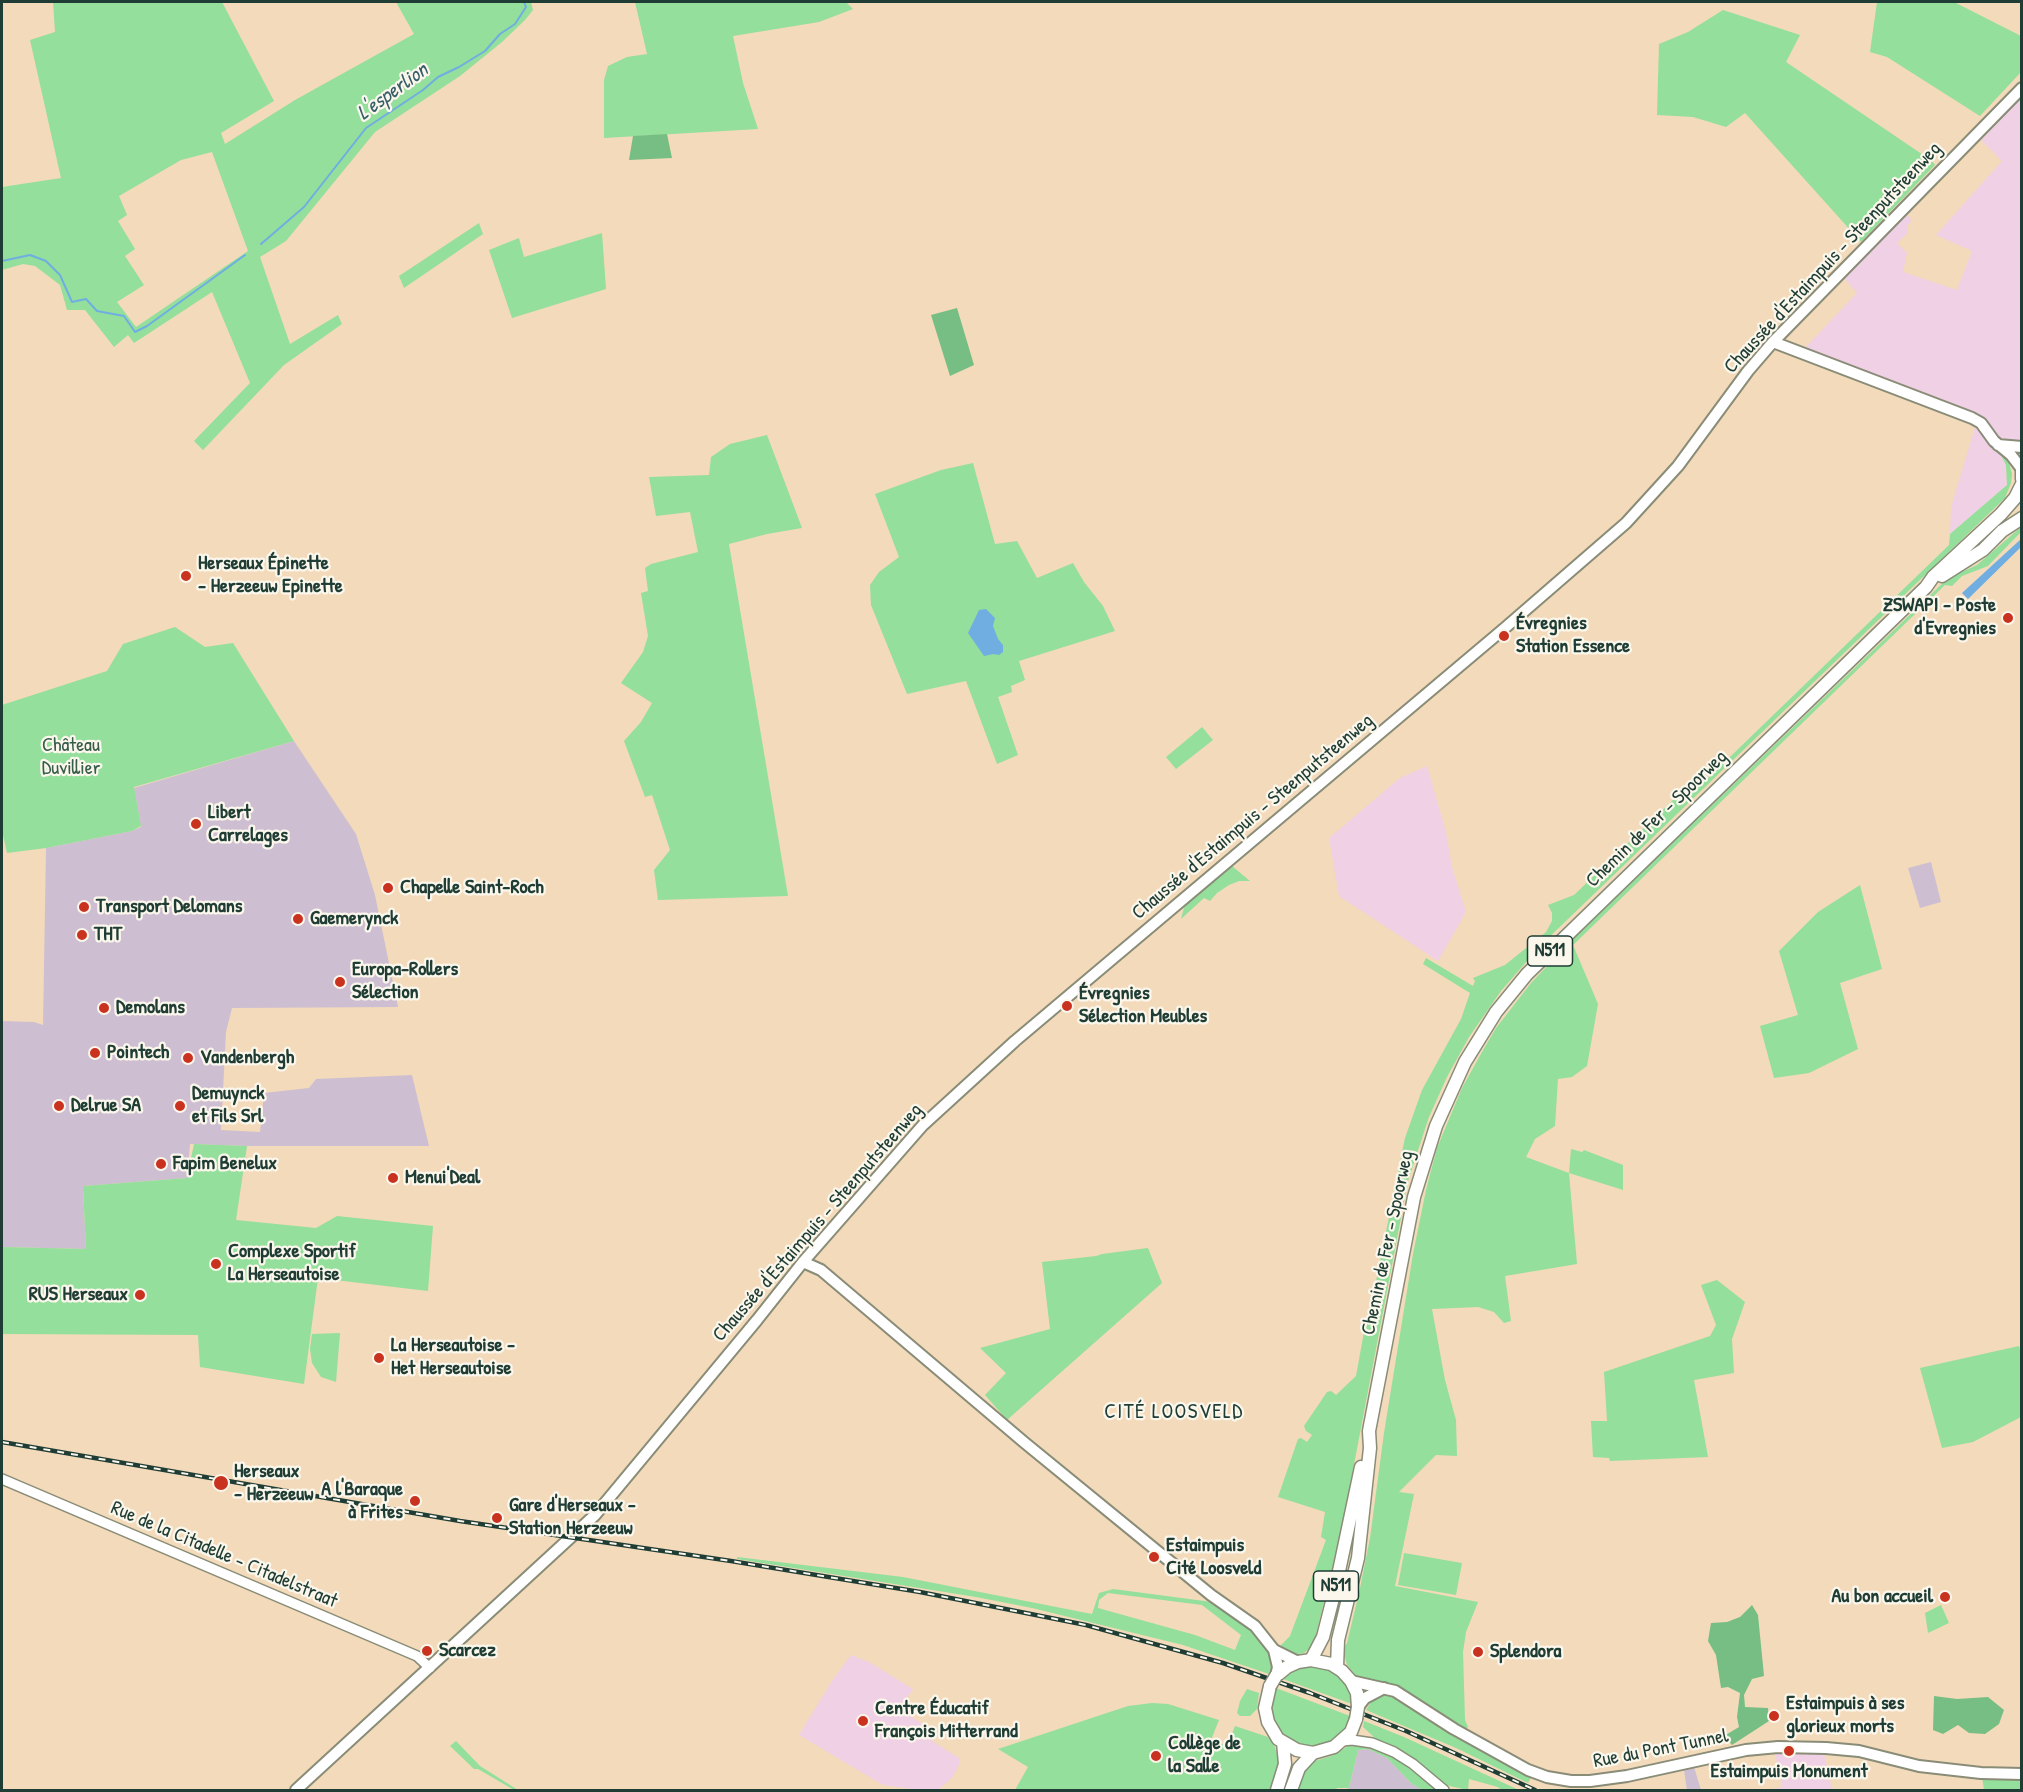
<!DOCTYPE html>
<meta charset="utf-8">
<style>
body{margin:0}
#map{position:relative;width:2023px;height:1792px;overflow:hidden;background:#f3daba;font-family:"Patrick Hand",sans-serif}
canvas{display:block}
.frame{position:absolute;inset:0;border:3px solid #1f3d34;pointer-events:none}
</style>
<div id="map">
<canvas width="2023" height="1792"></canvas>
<div class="frame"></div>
</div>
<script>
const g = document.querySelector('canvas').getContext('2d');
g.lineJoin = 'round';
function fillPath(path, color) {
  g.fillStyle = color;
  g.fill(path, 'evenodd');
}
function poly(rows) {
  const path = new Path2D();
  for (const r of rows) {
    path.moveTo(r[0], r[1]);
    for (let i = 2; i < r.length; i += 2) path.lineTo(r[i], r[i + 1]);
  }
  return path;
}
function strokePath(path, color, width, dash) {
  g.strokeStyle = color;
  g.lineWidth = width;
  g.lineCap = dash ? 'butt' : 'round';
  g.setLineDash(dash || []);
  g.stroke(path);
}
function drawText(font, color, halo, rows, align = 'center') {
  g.font = font + ' "Patrick Hand",sans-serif';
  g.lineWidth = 4.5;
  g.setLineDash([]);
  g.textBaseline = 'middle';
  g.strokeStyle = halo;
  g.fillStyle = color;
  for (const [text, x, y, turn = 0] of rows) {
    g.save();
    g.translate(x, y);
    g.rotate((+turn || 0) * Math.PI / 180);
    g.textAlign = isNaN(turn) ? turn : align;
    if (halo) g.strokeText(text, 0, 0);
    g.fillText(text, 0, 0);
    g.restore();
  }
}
fillPath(poly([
 [2021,98,2021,440,2016,441,2000,438,1981,416,1803,350,1857,293,1844,278,1906,213,1912,221,1907,226,1908,233,1897,243,1907,253,1903,272,1957,290,1972,251,1936,235,2002,161,1981,140],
 [1976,424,1998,449,2006,465,2007,485,1950,534,1951,507],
 [1427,766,1446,832,1452,867,1466,912,1438,961,1339,896,1329,838,1400,778],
 [851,1655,869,1662,913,1689,899,1709,937,1733,932,1741,959,1758,959,1765,952,1778,938,1790,919,1790,883,1785,799,1735,832,1681],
 [1774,1749,1823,1749,1832,1790,1773,1790,1773,1789,1782,1787]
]), '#f0d0e5');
fillPath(poly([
 [294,741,356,834,375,895,398,1007,232,1008,226,1032,221,1130,260,1132,264,1093,309,1088,316,1079,412,1075,429,1146,247,1146,190,1144,187,1178,83,1186,86,1249,2,1247,2,1021,34,1022,43,1025,46,848,132,831,141,827,134,788],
 [1931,862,1941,902,1920,908,1908,868],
 [1368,1749,1387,1758,1412,1784,1423,1790,1345,1790,1349,1788,1358,1750],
 [1694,1767,1701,1790,1687,1790,1684,1770]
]), '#cebed2');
fillPath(poly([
 [53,2,222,2,274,101,221,133,225,144,295,100,414,34,396,2,531,2,533,10,525,20,502,42,460,76,375,132,286,241,260,257,290,344,338,315,342,324,284,365,203,450,194,441,250,383,212,292,134,343,128,335,114,347,85,310,67,310,60,285,35,266,23,264,2,270,2,187,61,178,30,40,55,32],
 [212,152,248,251,136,327,117,302,144,285,125,256,135,249,118,221,127,215,119,196,181,160],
 [635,2,846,2,853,9,819,22,733,36,743,83,758,129,604,138,604,80,608,66,627,57,647,54],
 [1877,2,1954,2,2021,36,2021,72,1980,116,1887,57,1870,52],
 [1723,10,1800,35,1786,62,1932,161,1935,165,1861,242,1745,113,1726,127,1693,117,1657,115,1659,44,1688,32],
 [479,223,483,234,404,288,399,276],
 [602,233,606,289,512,318,489,250,519,238,524,257],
 [767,435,802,528,767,534,729,544,788,896,658,900,654,870,670,850,652,795,645,797,624,741,641,722,652,703,621,683,643,652,648,636,641,593,648,591,645,568,651,564,698,552,690,512,656,516,649,477,709,475,711,457,730,444],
 [1998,449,2008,459,2012,474,2011,483,2005,498,1540,946,1501,991,1469,1037,1447,1077,1429,1117,1408,1181,1340,1538,1313,1646,1304,1653,1293,1655,1279,1647,1290,1636,1326,1540,1321,1537,1325,1512,1278,1497,1298,1439,1301,1438,1307,1442,1312,1435,1306,1431,1304,1426,1327,1392,1331,1391,1336,1395,1356,1376,1368,1310,1372,1301,1405,1138,1422,1090,1461,1019,1470,993,1423,964,1426,958,1473,986,1475,981,1473,978,1505,965,1546,932,1552,921,1552,913,1548,905,1574,895,1698,776,1702,784,1949,545,1950,534,2007,485,2006,465],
 [973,463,995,544,1017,541,1037,578,1073,563,1084,582,1103,606,1115,631,1019,661,1025,680,1011,686,1012,692,998,697,1018,755,997,764,966,681,907,694,871,605,870,585,879,572,899,557,875,494,941,470],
 [2021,527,2021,532,1988,566,1962,576,1952,586,1945,585,1573,945,1598,1004,1587,1066,1572,1077,1558,1079,1555,1126,1535,1139,1526,1157,1569,1173,1571,1149,1582,1152,1584,1150,1623,1165,1623,1190,1569,1173,1577,1264,1505,1276,1511,1321,1504,1323,1494,1312,1478,1307,1432,1309,1445,1380,1456,1420,1457,1456,1436,1455,1399,1492,1414,1494,1395,1586,1478,1602,1466,1632,1463,1652,1465,1720,1468,1727,1466,1729,1433,1710,1400,1687,1358,1678,1347,1665,1343,1649,1347,1643,1359,1593,1370,1538,1384,1433,1413,1254,1426,1190,1437,1148,1462,1088,1482,1052,1496,1028,1531,983,1571,941,1948,578,1977,565],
 [175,627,205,647,233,643,294,741,134,787,141,826,132,831,46,848,7,853,2,830,2,705,107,671,123,644],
 [1202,727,1213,740,1176,769,1166,757],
 [1232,866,1250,881,1239,881,1229,885,1217,893,1210,901,1204,898,1181,919,1185,904],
 [1860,885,1882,969,1840,983,1858,1049,1809,1073,1774,1078,1760,1026,1798,1015,1779,951,1818,912],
 [194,1144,247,1146,236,1220,316,1228,337,1216,433,1226,428,1291,318,1278,304,1384,200,1367,198,1335,2,1334,2,1247,86,1249,83,1186,187,1178],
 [1148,1248,1162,1283,1007,1420,985,1395,1006,1373,980,1348,1050,1329,1042,1262,1096,1256,1102,1254],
 [1717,1280,1745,1302,1732,1339,1734,1373,1694,1380,1708,1457,1610,1461,1609,1458,1593,1457,1591,1421,1607,1421,1604,1372,1710,1336,1716,1325,1701,1285],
 [340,1333,336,1382,321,1377,312,1363,310,1349,312,1334],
 [2019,1346,2022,1357,2021,1417,1973,1442,1942,1448,1920,1368],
 [1404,1553,1462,1563,1456,1595,1398,1585],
 [737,1557,903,1577,1092,1614,1099,1593,1113,1589,1212,1602,1252,1632,1266,1648,1272,1663,1272,1667,1269,1674,1183,1645,1032,1608,976,1597,737,1559],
 [1108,1593,1202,1605,1241,1635,1235,1650,1195,1635,1098,1608,1099,1600],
 [1941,1605,1949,1623,1928,1633,1925,1613],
 [1312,1666,1322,1667,1340,1676,1348,1689,1352,1704,1283,1679,1293,1670],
 [1276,1688,1350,1716,1345,1729,1334,1740,1324,1745,1313,1747,1295,1743,1281,1733,1273,1718,1272,1704],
 [1247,1689,1259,1693,1257,1709,1250,1716,1240,1716,1237,1713,1240,1701],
 [1385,1694,1392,1695,1443,1730,1532,1776,1528,1783,1456,1748,1366,1710,1373,1699],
 [1152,1703,1168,1704,1219,1720,1211,1740,1227,1746,1235,1726,1268,1737,1275,1747,1278,1759,1281,1759,1270,1790,1015,1790,1028,1767,998,1749,1128,1706],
 [1364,1721,1404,1737,1519,1790,1501,1790,1498,1787,1469,1779,1468,1790,1445,1785,1373,1740,1374,1737,1363,1727],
 [456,1741,480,1766,518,1790,514,1790,478,1769,474,1769,450,1746],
 [1361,1744,1395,1757,1436,1790,1423,1790,1412,1784,1387,1758,1368,1749,1358,1750,1349,1788,1337,1788,1336,1790,1298,1790,1296,1787,1303,1771,1312,1762,1334,1755,1348,1746],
 [1982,1777,2021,1779,2021,1790,1984,1790]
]), '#93df9b');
fillPath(poly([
 [667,134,672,158,629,160,633,136],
 [957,308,974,365,950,376,931,315],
 [1752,1605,1758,1615,1764,1676,1752,1679,1744,1695,1745,1707,1768,1708,1769,1721,1732,1745,1724,1736,1739,1727,1737,1717,1740,1693,1728,1687,1721,1688,1716,1655,1708,1641,1711,1623,1727,1622,1740,1617],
 [1934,1696,1957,1699,1988,1697,2004,1710,1999,1724,1985,1734,1969,1733,1958,1725,1943,1734,1933,1730]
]), '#76be83');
fillPath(poly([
 [2021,539,2021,547,1968,599,1962,593],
 [986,609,995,618,993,626,998,639,1003,645,1003,652,999,655,993,654,984,656,968,633,979,610]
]), '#70aee2');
strokePath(poly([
 [261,244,304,207,366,128,423,90,438,77,459,67,485,51,500,34,515,24,526,7,524,2],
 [2,261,30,255,46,261,60,275,72,302,86,299,97,311,124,316,135,332,147,326,245,255]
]), '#70aee2', 2);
const tertiary = poly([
 [2,1479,417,1656,430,1668],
 [1343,1741,1352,1740,1372,1743,1394,1752,1413,1764,1444,1790]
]);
const secondary = poly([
 [1773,342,1972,418,1981,423,1994,441,2011,455,2021,468],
 [1998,445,2022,447],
 [803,1262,821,1270,1025,1443,1211,1595,1255,1626,1274,1650,1278,1667,1276,1676],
 [1274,1650,1298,1662],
 [1351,1681,1395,1691,1454,1729,1528,1770,1547,1777,1571,1781,1590,1781,1627,1776,1746,1750,1778,1747,1826,1748,1859,1751,1919,1766,1981,1773,2022,1774],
 [1358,1707,1365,1698,1384,1688],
 [296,1790,595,1515,757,1320,803,1262,923,1125,1015,1041,1506,627,1626,523,1678,466,1748,371,1773,342,2022,88]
]);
const trunk = poly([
 [2022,466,2022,479],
 [1942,576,1983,550,2002,531,2022,518],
 [1311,1660,1323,1637,1335,1590,1361,1467],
 [1337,1667,1338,1640,1358,1558,1370,1448,1369,1431,1414,1197,1436,1126,1465,1062,1496,1012,1527,974,1926,587,1933,577,2001,514,2015,498,2022,484],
 [1276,1676,1287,1667,1298,1662,1311,1660,1331,1664,1342,1671,1351,1681,1357,1693,1358,1707],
 [1270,1686,1265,1708,1268,1722,1278,1739,1297,1750,1313,1753,1334,1747,1351,1732,1356,1719],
 [1277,1790,1285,1764,1283,1742],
 [1291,1790,1299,1768,1313,1753]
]);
strokePath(tertiary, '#898c77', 12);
strokePath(secondary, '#898c77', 14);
strokePath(trunk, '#898c77', 15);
strokePath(tertiary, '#fff', 9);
strokePath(secondary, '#fff', 10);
strokePath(trunk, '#fff', 12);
const rail = poly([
 [2,1442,460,1521,731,1561,920,1592,1086,1625,1223,1663,1310,1693,1406,1731,1535,1790]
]);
strokePath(rail, '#1f3d34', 4.5);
strokePath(rail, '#fbf7ec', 2, [7]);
const trunkBridge = poly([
 [1270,1686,1276,1676],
 [1356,1719,1358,1707]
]);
strokePath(trunkBridge, '#898c77', 15, []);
strokePath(trunkBridge, '#fff', 12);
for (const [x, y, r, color] of [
 [186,576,6,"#c8321e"],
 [2008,618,6,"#c8321e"],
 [1504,636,6,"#c8321e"],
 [196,824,6,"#c8321e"],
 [388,888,6,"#c8321e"],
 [84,907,6,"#c8321e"],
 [298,919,6,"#c8321e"],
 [82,935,6,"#c8321e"],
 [340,982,6,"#c8321e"],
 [1067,1006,6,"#c8321e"],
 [104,1008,6,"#c8321e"],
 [95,1053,6,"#c8321e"],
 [188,1058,6,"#c8321e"],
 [59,1106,6,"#c8321e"],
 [180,1106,6,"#c8321e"],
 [161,1164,6,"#c8321e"],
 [393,1178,6,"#c8321e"],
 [216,1264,6,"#c8321e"],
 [140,1295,6,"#c8321e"],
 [379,1358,6,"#c8321e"],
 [221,1483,8,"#c8321e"],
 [415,1501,6,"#c8321e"],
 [497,1518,6,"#c8321e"],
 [1154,1557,6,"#c8321e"],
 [1945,1597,6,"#c8321e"],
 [427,1651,6,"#c8321e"],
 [1478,1652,6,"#c8321e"],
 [1774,1716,6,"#c8321e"],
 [863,1721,6,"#c8321e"],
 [1789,1751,6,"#c8321e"],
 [1156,1756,6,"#c8321e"]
]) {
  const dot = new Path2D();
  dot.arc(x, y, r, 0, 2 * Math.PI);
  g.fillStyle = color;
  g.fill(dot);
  strokePath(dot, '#fbf7ec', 2);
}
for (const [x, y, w] of [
 [1550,951,45],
 [1336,1586,45]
]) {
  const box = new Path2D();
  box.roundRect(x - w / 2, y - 15, w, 30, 4.5);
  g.fillStyle = '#fbf7ec';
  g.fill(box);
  strokePath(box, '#1f3d34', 1.5);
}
drawText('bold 18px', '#1f3d34', null, [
 ["N511",1550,951],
 ["N511",1336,1586]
]);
drawText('20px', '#1f3d34', '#fbf7ec', [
 ["Chaussée d'Estaimpuis - Steenputsteenweg",1833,258,-47],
 ["Chaussée d'Estaimpuis - Steenputsteenweg",1253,817,-40],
 ["Chemin de Fer - Spoorweg",1657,819,-44],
 ["Chaussée d'Estaimpuis - Steenputsteenweg",818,1223,-49],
 ["Chemin de Fer - Spoorweg",1388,1243,-78],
 ["Rue de la Citadelle - Citadelstraat",224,1555,23],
 ["Rue du Pont Tunnel",1661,1749,-11]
]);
drawText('bold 20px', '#1f3d34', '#fbf7ec', [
 ["Herseaux Épinette",198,564],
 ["- Herzeeuw Epinette",198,587],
 ["ZSWAPI - Poste",1996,606,"right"],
 ["d'Evregnies",1996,629,"right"],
 ["Évregnies",1516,624],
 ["Station Essence",1516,647],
 ["Libert",208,813],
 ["Carrelages",208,836],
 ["Chapelle Saint-Roch",400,888],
 ["Transport Delomans",96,907],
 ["Gaemerynck",310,919],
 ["THT",94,935],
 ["Europa-Rollers",352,970],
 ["Sélection",352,993],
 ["Évregnies",1079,994],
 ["Sélection Meubles",1079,1017],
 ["Demolans",116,1008],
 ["Pointech",107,1053],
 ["Vandenbergh",200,1058],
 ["Demuynck",192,1094],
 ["et Fils Srl",192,1117],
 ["Delrue SA",71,1106],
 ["Fapim Benelux",173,1164],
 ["Menui'Deal",405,1178],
 ["Complexe Sportif",228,1252],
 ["La Herseautoise",228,1275],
 ["RUS Herseaux",128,1295,"right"],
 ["La Herseautoise -",391,1346],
 ["Het Herseautoise",391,1369],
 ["Herseaux",234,1472],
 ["- Herzeeuw",234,1495],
 ["A l'Baraque",403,1490,"right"],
 ["à Frites",403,1513,"right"],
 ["Gare d'Herseaux -",509,1506],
 ["Station Herzeeuw",509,1529],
 ["Estaimpuis",1166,1546],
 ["Cité Loosveld",1166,1569],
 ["Au bon accueil",1933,1597,"right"],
 ["Scarcez",439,1651],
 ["Splendora",1490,1652],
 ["Estaimpuis à ses",1786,1704],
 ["glorieux morts",1786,1727],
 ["Centre Éducatif",875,1709],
 ["François Mitterrand",875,1732],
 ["Collège de",1168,1744],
 ["la Salle",1168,1767],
 ["Estaimpuis Monument",1789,1772,"center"]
], 'left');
drawText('20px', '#365d49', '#fbf7ec', [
 ["Château",71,746],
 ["Duvillier",71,769]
]);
drawText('italic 21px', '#375f68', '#fbf7ec', [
 ["L'esperlion",393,92,-36]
]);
g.letterSpacing = '1.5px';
drawText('21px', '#1f3d34', '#fbf7ec', [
 ["CITÉ LOOSVELD",1174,1412]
]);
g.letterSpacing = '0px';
</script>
